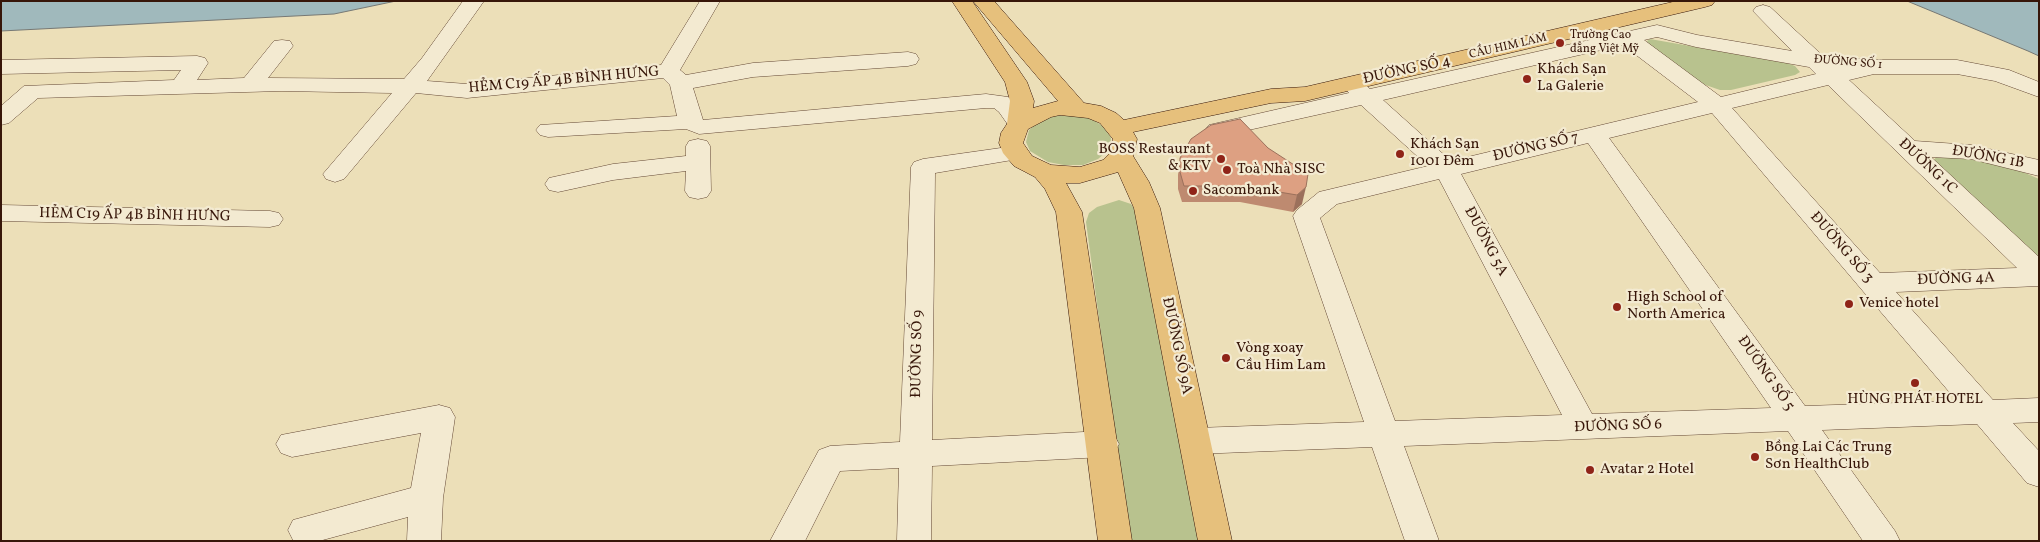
<!DOCTYPE html>
<meta charset="utf-8">
<style>
body{margin:0}
#map{position:relative;width:2040px;height:542px;overflow:hidden;background:#ecdfb8;font-family:Vollkorn,serif}
canvas{display:block}
.frame{position:absolute;inset:0;border:2px solid #371609;pointer-events:none}
</style>
<div id="map">
<canvas width="2040" height="542"></canvas>
<div class="frame"></div>
</div>
<script>
const g = document.querySelector('canvas').getContext('2d');
g.lineJoin = 'round';
function fillPath(path, color) {
  g.fillStyle = color;
  g.fill(path, 'evenodd');
}
function poly(rows) {
  const path = new Path2D();
  for (const r of rows) {
    path.moveTo(r[0], r[1]);
    for (let i = 2; i < r.length; i += 2) path.lineTo(r[i], r[i + 1]);
  }
  return path;
}
function strokePath(path, color, width, dash) {
  g.strokeStyle = color;
  g.lineWidth = width;
  g.lineCap = dash ? 'butt' : 'round';
  g.setLineDash(dash || []);
  g.stroke(path);
}
function drawText(font, color, halo, rows, align = 'center') {
  g.font = font + ' Vollkorn,serif';
  g.lineWidth = 4.5;
  g.setLineDash([]);
  g.textBaseline = 'middle';
  g.strokeStyle = halo;
  g.fillStyle = color;
  for (const [text, x, y, turn = 0] of rows) {
    g.save();
    g.translate(x, y);
    g.rotate((+turn || 0) * Math.PI / 180);
    g.textAlign = isNaN(turn) ? turn : align;
    if (halo) g.strokeText(text, 0, 0);
    g.fillText(text, 0, 0);
    g.restore();
  }
}
fillPath(poly([
 [1650,39,1787,63,1795,66,1800,72,1795,75,1731,90,1720,90,1694,81,1648,46,1647,41],
 [1074,115,1090,118,1106,128,1111,138,1110,149,1098,159,1083,165,1064,165,1048,162,1030,151,1026,142,1029,130,1039,121,1054,116],
 [1946,156,2007,165,2039,179,2039,260,1933,162,1936,157],
 [1119,200,1131,204,1136,211,1200,541,1129,541,1086,222,1089,213,1097,207]
]), '#b8c28e');
const water = poly([
 [1,1,396,1,334,14,1,31,1,1],
 [1907,1,2039,1,2039,56,2028,51,1907,1]
]);
fillPath(water, '#a0b9bc');
strokePath(water, '#767874', 1);
const minor = poly([
 [463,1,484,1,427,81,467,84,661,65,700,1,720,1,680,70,686,75,753,63,908,52,916,54,919,59,916,64,908,66,753,77,693,88,703,120,986,94,1008,97,1015,102,1031,124,1027,129,1019,131,1011,129,999,112,994,108,986,108,699,134,686,129,548,137,540,135,536,130,540,125,677,116,670,85,663,78,467,98,416,93,344,179,335,182,326,179,323,174,392,93,281,91,38,98,9,123,1,125,1,106,24,86,174,80,181,70,1,74,1,60,197,56,205,58,208,63,197,80,244,78,274,41,282,40,290,41,293,46,268,78,404,79,422,58,463,1],
 [1763,5,1770,7,1822,55,1874,60,1957,60,2009,70,2039,82,2039,97,1995,81,1957,74,1874,74,1849,80,1915,141,1971,145,2039,160,2039,176,1971,159,1931,157,2039,257,2039,286,1896,292,1993,400,2039,398,2039,422,2013,423,2039,451,2039,487,2027,483,1977,424,1822,430,1895,531,1900,541,1863,541,1788,431,1404,446,1439,541,1405,541,1372,447,1196,454,1185,450,1180,441,1185,432,1196,428,1364,422,1293,216,1297,210,1319,192,1428,166,1361,105,1217,137,1209,135,1205,130,1209,125,1349,93,1344,87,1347,82,1355,80,1363,82,1370,89,1657,25,1697,35,1792,51,1753,11,1756,7,1763,5],
 [1657,37,1696,47,1809,67,1816,74,1721,97,1644,40,1657,37],
 [1623,45,1698,102,1451,161,1383,100,1623,45],
 [1828,85,2017,268,1880,273,1732,108,1828,85],
 [1712,113,1862,290,1957,401,1805,406,1609,138,1712,113],
 [1588,143,1771,408,1592,414,1461,174,1588,143],
 [1439,179,1562,415,1395,421,1320,218,1337,204,1439,179],
 [698,139,707,141,710,146,711,191,707,197,698,199,689,197,685,191,686,171,613,180,558,192,549,190,545,184,549,178,613,164,686,156,686,146,689,141,698,139],
 [1015,146,1024,148,1027,153,1024,158,935,173,932,440,1103,431,1114,435,1119,444,1114,453,1103,457,932,466,931,541,897,541,899,468,840,471,805,541,770,541,819,450,830,446,900,442,911,167,914,162,923,159,1015,146],
 [1,205,270,211,279,213,283,219,279,225,270,227,1,221,1,205],
 [439,405,450,408,455,417,443,498,441,541,407,541,408,517,319,541,293,540,288,530,293,520,411,488,421,433,292,457,281,453,276,444,281,435,439,405]
]);
const major = poly([
 [952,1,972,1,1027,82,1034,101,1033,108,1058,101,973,1,994,1,1084,103,1101,106,1116,113,1124,120,1271,89,1305,87,1677,1,1715,1,1712,5,1705,7,1305,101,1271,103,1133,132,1137,139,1133,156,1149,182,1160,208,1232,541,1198,541,1134,208,1118,172,1080,183,1066,183,1082,212,1132,541,1098,541,1056,212,1045,189,1035,177,1014,166,1003,153,999,143,1001,133,1007,124,1010,101,1005,82,952,1],
 [1060,115,1088,118,1100,123,1113,139,1111,152,1103,160,1080,167,1051,165,1032,156,1023,143,1028,129,1051,117,1060,115]
]);
strokePath(minor, '#644835', 1);
strokePath(major, '#371609', 1);
fillPath(minor, '#f3ead1');
fillPath(major, '#e6c07c');
fillPath(poly([
 [1268,148,1302,204,1293,212,1240,202,1182,202,1178,189,1178,175,1180,158]
]), '#be8a70');
fillPath(poly([
 [1306,187,1302,204,1293,212,1297,195]
]), '#9b705b');
const building = poly([
 [1240,119,1268,148,1308,174,1306,187,1297,195,1243,186,1184,186,1180,172,1180,158,1191,139,1211,125,1240,119]
]);
fillPath(building, '#dda082');
strokePath(building, '#9b705b', 1);
for (const [x, y, r, color] of [
 [1560,43,5,"#8f2418"],
 [1527,79,5,"#8f2418"],
 [1400,154,5,"#8f2418"],
 [1221,159,5,"#8f2418"],
 [1227,170,5,"#8f2418"],
 [1193,191,5,"#8f2418"],
 [1849,304,5,"#8f2418"],
 [1617,307,5,"#8f2418"],
 [1226,358,5,"#8f2418"],
 [1915,383,5,"#8f2418"],
 [1755,457,5,"#8f2418"],
 [1590,470,5,"#8f2418"]
]) {
  const dot = new Path2D();
  dot.arc(x, y, r, 0, 2 * Math.PI);
  g.fillStyle = color;
  g.fill(dot);
  strokePath(dot, '#f3ead1', 2);
}
drawText('12px', '#371609', '#f3ead1', [
 ["Trường Cao",1570,36],
 ["đẳng Việt Mỹ",1570,50]
], 'left');
drawText('12px', '#371609', '#f3ead1', [
 ["CẦU HIM LAM",1508,47,-13],
 ["ĐƯỜNG SỐ 1",1848,63,5]
]);
drawText('15px', '#371609', '#f3ead1', [
 ["Khách Sạn",1537,70],
 ["La Galerie",1537,87],
 ["Khách Sạn",1410,145],
 ["1001 Đêm",1410,162],
 ["BOSS Restaurant",1211,150,"right"],
 ["& KTV",1211,167,"right"],
 ["Toà Nhà SISC",1237,170],
 ["Sacombank",1203,191],
 ["High School of",1627,298],
 ["North America",1627,315],
 ["Venice hotel",1859,304],
 ["Vòng xoay",1236,349],
 ["Cầu Him Lam",1236,366],
 ["HÙNG PHÁT HOTEL",1915,400,"center"],
 ["Bồng Lai Các Trung",1765,448],
 ["Sơn HealthClub",1765,465],
 ["Avatar 2 Hotel",1600,470]
], 'left');
drawText('15px', '#371609', '#f3ead1', [
 ["ĐƯỜNG SỐ 4",1407,71,-12],
 ["HẺM C19 ẤP 4B BÌNH HƯNG",564,81,-5],
 ["ĐƯỜNG SỐ 7",1536,148,-13],
 ["ĐƯỜNG 1B",1988,158,10],
 ["ĐƯỜNG 1C",1927,167,43],
 ["HẺM C19 ẤP 4B BÌNH HƯNG",135,216,1],
 ["ĐƯỜNG 5A",1485,242,62],
 ["ĐƯỜNG SỐ 3",1841,248,49],
 ["ĐƯỜNG 4A",1956,280,-2],
 ["ĐƯỜNG SỐ 9A",1176,346,78],
 ["ĐƯỜNG SỐ 9",918,354,-89],
 ["ĐƯỜNG SỐ 5",1765,374,55],
 ["ĐƯỜNG SỐ 6",1618,427,-2]
]);
</script>
